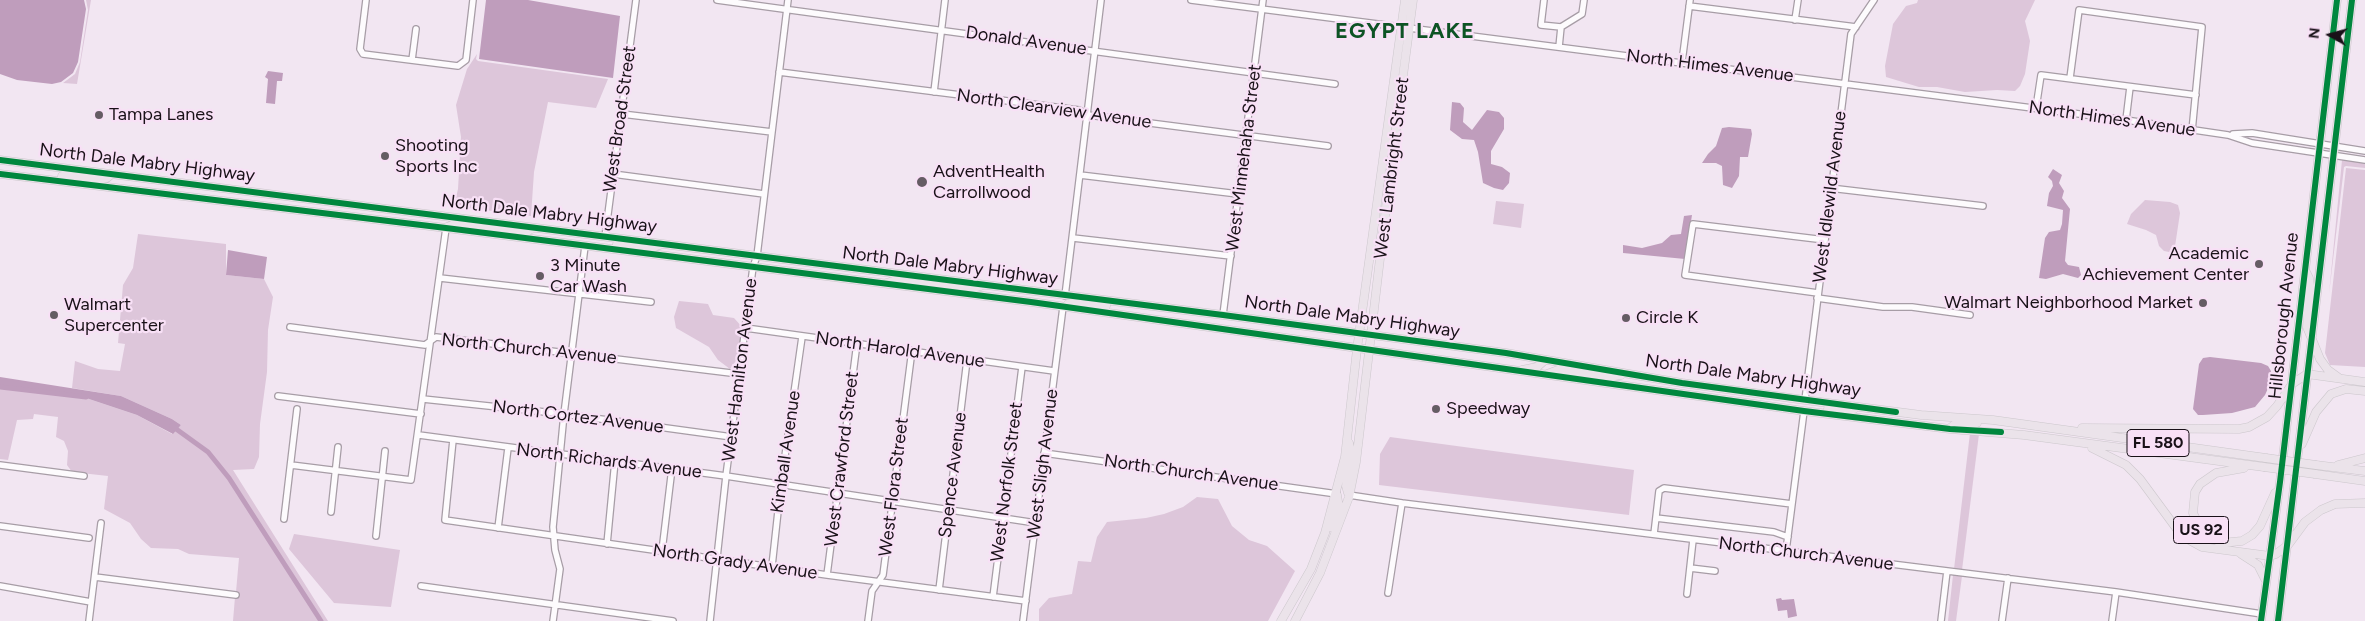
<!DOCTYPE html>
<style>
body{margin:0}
#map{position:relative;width:2365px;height:621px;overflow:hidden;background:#f2e6f2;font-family:Figtree,sans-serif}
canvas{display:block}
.north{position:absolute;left:2305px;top:10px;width:50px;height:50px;-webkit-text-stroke:4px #f8e0f6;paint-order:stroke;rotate:277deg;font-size:14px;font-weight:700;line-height:20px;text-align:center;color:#191118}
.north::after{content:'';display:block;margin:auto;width:18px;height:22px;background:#191118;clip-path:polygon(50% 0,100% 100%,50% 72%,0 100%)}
</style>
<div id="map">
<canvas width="2365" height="621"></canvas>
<div class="north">N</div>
</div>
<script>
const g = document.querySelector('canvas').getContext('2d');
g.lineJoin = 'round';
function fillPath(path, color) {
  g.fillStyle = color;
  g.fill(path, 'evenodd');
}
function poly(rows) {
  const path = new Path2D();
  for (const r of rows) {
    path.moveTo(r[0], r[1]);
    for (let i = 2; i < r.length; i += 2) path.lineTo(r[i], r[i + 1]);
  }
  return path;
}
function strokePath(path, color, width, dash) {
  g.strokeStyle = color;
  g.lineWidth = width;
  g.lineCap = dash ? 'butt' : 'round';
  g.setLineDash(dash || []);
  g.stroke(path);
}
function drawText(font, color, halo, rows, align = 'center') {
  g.font = font + ' Figtree,sans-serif';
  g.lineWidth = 4.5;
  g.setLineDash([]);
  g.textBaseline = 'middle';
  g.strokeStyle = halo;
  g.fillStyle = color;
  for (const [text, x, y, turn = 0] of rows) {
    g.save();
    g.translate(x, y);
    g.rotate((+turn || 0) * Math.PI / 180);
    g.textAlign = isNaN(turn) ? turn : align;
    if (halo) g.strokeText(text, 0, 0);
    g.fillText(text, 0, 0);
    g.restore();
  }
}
fillPath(poly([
 [86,0,91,0,77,84,63,83,75,74,80,62,88,10],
 [1918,0,2035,0,2025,21,2030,41,2025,74,2020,86,2015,91,1997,90,1965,92,1937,87,1919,87,1886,77,1885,66,1893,24,1906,6,1917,3],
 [477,54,476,59,478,61,608,79,596,108,548,102,534,172,531,216,454,206,458,189,461,137,456,105,467,69],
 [2342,160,2365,163,2365,168,2346,166,2344,167,2329,294],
 [2346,168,2365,170,2365,367,2330,365,2325,353],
 [2145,200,2170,202,2178,205,2180,213,2174,253,2164,251,2159,246,2156,235,2146,230,2127,224,2131,214],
 [1496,201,1524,204,1521,228,1493,224],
 [138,234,226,244,226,275,264,279,273,297,268,330,267,372,260,424,259,457,254,469,233,470,328,621,233,621,235,597,239,597,239,593,236,592,239,558,189,554,178,549,151,548,141,539,130,523,104,509,108,476,72,472,67,465,68,451,64,441,56,437,58,417,34,414,33,419,17,420,8,460,0,459,0,386,80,396,137,415,172,434,181,425,172,419,121,396,72,388,75,361,98,369,120,371,125,344,118,343,123,285,133,268],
 [679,301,708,304,713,315,734,318,743,328,738,358,730,369,718,360,709,347,676,328,674,317],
 [1970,433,1979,434,1962,570,1954,569],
 [1390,437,1634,470,1629,515,1379,485,1380,454],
 [1197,497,1218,499,1232,526,1249,540,1267,546,1295,571,1268,621,1039,621,1039,609,1049,598,1072,594,1078,561,1091,562,1097,537,1107,522,1146,518,1164,514,1183,507],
 [294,534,400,550,391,607,334,603,289,549],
 [1953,575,1962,576,1956,621,1948,621]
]), '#ddc6da');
fillPath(poly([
 [0,0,84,0,86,9,78,62,73,73,61,82,52,84,17,80,0,74],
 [486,0,528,0,620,16,613,78,479,59],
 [268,71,283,73,282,81,277,81,275,104,266,103,268,79,265,77],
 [1452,102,1460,103,1464,108,1463,122,1472,130,1487,110,1499,112,1504,118,1504,129,1491,151,1491,164,1502,167,1510,173,1509,183,1503,190,1494,188,1483,183,1478,152,1474,140,1462,139,1450,130],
 [1729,127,1751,129,1752,134,1748,157,1740,157,1739,176,1732,188,1723,185,1722,166,1716,163,1702,163,1708,154,1716,146,1722,128],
 [2053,169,2062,175,2059,183,2064,191,2062,198,2070,209,2065,261,2068,265,2079,267,2081,275,2078,278,2063,274,2046,279,2039,278,2045,238,2049,232,2060,230,2062,224,2063,210,2047,206,2049,193,2053,186,2052,181,2048,177],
 [1692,215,1685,259,1623,253,1623,245,1642,248,1662,243,1671,235,1681,234,1684,216],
 [228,250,267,257,264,279,226,275],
 [2210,357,2261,363,2268,366,2271,371,2270,384,2265,395,2255,407,2232,413,2203,415,2198,415,2193,409,2199,364,2203,358],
 [0,377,121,396,172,419,181,425,173,434,137,415,80,396,0,386],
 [1781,598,1782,600,1794,599,1797,616,1788,618,1787,610,1778,611,1776,599]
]), '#bf9dbc');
strokePath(poly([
 [0,387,86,397],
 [172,426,208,452,229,478,321,621]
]), '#bf9dbc', 5);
const minor = poly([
 [366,0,360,49,363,54,458,66,466,60,473,0],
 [717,0,1335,84],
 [1191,0,2126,120,2228,135,2252,143,2365,160],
 [1544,0,1541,25,1561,27,1582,14,1584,0],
 [1689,6,1856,27],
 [1795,20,1798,0],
 [1559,47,1561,27],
 [412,60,416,29],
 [1682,62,1690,0],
 [779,72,1079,110,1088,115,1328,146],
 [2070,78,2079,10,2202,27,2192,131],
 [934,92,945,0],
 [2036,108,2041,75,2196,95],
 [622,114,772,132],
 [2126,120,2130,87],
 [2233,134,2252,133,2365,151],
 [613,174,764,194],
 [1080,175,1238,194],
 [1830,188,1983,206],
 [605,237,636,0],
 [1073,238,1231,256],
 [440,278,651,302],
 [1818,293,1685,275,1693,224,1825,240],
 [1065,296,1101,0],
 [1817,298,1883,307,1912,307,1970,315],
 [1223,315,1263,0],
 [290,327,425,345,436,337,739,374],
 [746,328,1054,371],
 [278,396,421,414],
 [423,399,564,414,732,437],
 [1805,400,1851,34,1874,0],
 [419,435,726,476,1036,523],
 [453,440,445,520,827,575,1026,601],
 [1044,453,1337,494],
 [0,465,84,476],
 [291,465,411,480,446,228],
 [1349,495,1402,503,2116,592,2262,614],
 [331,512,338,447],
 [1656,518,1774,532,1788,537],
 [284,519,297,409],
 [0,526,89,538],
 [498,528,508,448],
 [1654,534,1659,491,1664,488,1792,504],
 [376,536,385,451],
 [607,544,615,461],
 [662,551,672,468],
 [1786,551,1804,411],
 [772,566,781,484,802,337],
 [1690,568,1715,571],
 [827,575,857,343],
 [95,577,236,595],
 [0,586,91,602],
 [421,586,673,621],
 [939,590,967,360],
 [1388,593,1402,503],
 [1687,594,1693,540],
 [993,597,1022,367],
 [89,621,101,523],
 [553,621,560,569,555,550,553,527,564,414,585,246],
 [710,621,726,476,753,267,757,256,788,0],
 [868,621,872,591,883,575,912,350],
 [1023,621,1063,307],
 [1941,621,1947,571],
 [2002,621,2008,578],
 [2112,621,2116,592]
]);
const major = poly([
 [0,160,1223,315,1506,353,1682,383,1805,400,1921,415,1993,420,2266,458],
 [0,174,446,228,1031,302,1804,411,1950,429,2024,435,2264,467],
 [62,176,98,179,107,178,112,174],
 [447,227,458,223,525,232,534,228],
 [617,244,650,248,660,245],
 [2305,270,2309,278,2310,286,2307,327,2320,359,2328,370,2339,378],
 [886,283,897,280,970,289,981,286],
 [1068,304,1079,303,1106,306],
 [1522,370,1537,367,1545,360],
 [1547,374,1558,370,1608,377,1621,375],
 [1828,409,1854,409],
 [1950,428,1954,425,1977,423],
 [2082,428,2239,429,2249,427,2267,417,2277,406,2292,384,2307,374,2365,382],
 [2302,444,2316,412,2331,394,2346,389,2365,391],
 [2092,448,2126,465,2140,479,2182,536,2202,547,2270,556,2276,554,2288,545,2305,522,2321,510,2335,504,2365,503],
 [2316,465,2365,471],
 [2338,465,2365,458],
 [2244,468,2216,473,2200,484,2195,492,2193,513,2203,533,2221,543,2242,541,2252,535,2260,526,2275,493],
 [2315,474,2365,481],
 [1348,493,1346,486,1351,453,1349,443],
 [1333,528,1339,508,1337,495],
 [2241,554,2258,565,2265,579],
 [1281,621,1311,569,1325,533,1345,457,1357,349,1405,0],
 [1295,621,1320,573,1349,497,1356,462,1389,182,1413,0],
 [2261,621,2280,482,2337,0],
 [2278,621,2352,0]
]);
strokePath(minor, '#a79da6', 8);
strokePath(major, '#ccc7cc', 9);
strokePath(minor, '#fdfbfd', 5.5);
strokePath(major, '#ebe3ea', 8);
const majorBridge = poly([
 [2266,458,2316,465],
 [2264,467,2315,474]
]);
strokePath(majorBridge, '#ccc7cc', 9, []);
strokePath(majorBridge, '#ebe3ea', 8);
strokePath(poly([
 [0,160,1223,315,1506,353,1682,383,1896,412],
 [0,174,446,228,1031,302,1804,411,1950,429,2001,432],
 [2261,621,2280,482,2337,0],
 [2278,621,2352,0]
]), '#00873e', 6);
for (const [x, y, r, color] of [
 [99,115,5,"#655c64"],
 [385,156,5,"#655c64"],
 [922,182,6,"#655c64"],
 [2259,264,5,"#655c64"],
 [540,276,5,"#655c64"],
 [2203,303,5,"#655c64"],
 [54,315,5,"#655c64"],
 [1626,318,5,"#655c64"],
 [1436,409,5,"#655c64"]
]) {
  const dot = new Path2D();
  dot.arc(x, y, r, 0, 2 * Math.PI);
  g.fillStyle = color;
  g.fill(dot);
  strokePath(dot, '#f8e0f6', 2);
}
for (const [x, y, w] of [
 [2158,443,62],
 [2201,530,55]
]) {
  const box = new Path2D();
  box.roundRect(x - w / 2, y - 13.5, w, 27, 4);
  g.fillStyle = '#f8e0f6';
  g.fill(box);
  strokePath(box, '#191118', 1);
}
drawText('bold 16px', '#191118', null, [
 ["FL 580",2158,443],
 ["US 92",2201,530]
]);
drawText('18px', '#191118', '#f8e0f6', [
 ["Donald Avenue",1026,41,8],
 ["North Himes Avenue",1710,66,7],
 ["North Clearview Avenue",1054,109,8],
 ["West Broad Street",620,119,-82],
 ["North Himes Avenue",2112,119,8],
 ["West Minnehaha Street",1244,158,-83],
 ["North Dale Mabry Highway",147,163,7],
 ["West Lambright Street",1392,168,-83],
 ["West Idlewild Avenue",1830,197,-83],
 ["North Dale Mabry Highway",549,214,7],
 ["North Dale Mabry Highway",950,266,7],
 ["Hillsborough Avenue",2284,316,-84],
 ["North Dale Mabry Highway",1352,317,8],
 ["North Church Avenue",529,349,6],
 ["North Harold Avenue",900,350,8],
 ["West Hamilton Avenue",740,370,-83],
 ["North Dale Mabry Highway",1753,376,8],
 ["North Cortez Avenue",578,417,7],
 ["Kimball Avenue",786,452,-82],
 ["West Crawford Street",842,459,-83],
 ["North Richards Avenue",609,461,7],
 ["West Sligh Avenue",1043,464,-83],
 ["North Church Avenue",1191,473,8],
 ["Spence Avenue",953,475,-83],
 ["West Norfolk Street",1007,482,-83],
 ["West Flora Street",894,487,-83],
 ["North Church Avenue",1806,554,7],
 ["North Grady Avenue",735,562,8]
]);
drawText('18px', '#191118', '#f8e0f6', [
 ["Tampa Lanes",109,115],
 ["Shooting",395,146],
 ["Sports Inc",395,167],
 ["AdventHealth",933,172],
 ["Carrollwood",933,193],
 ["Academic",2249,254,"right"],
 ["Achievement Center",2249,275,"right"],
 ["3 Minute",550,266],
 ["Car Wash",550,287],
 ["Walmart Neighborhood Market",2193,303,"right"],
 ["Walmart",64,305],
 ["Supercenter",64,326],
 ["Circle K",1636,318],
 ["Speedway",1446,409]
], 'left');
g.letterSpacing = '1px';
drawText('bold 22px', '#0e5325', '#f8e0f6', [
 ["EGYPT LAKE",1405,32]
]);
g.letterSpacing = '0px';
</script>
